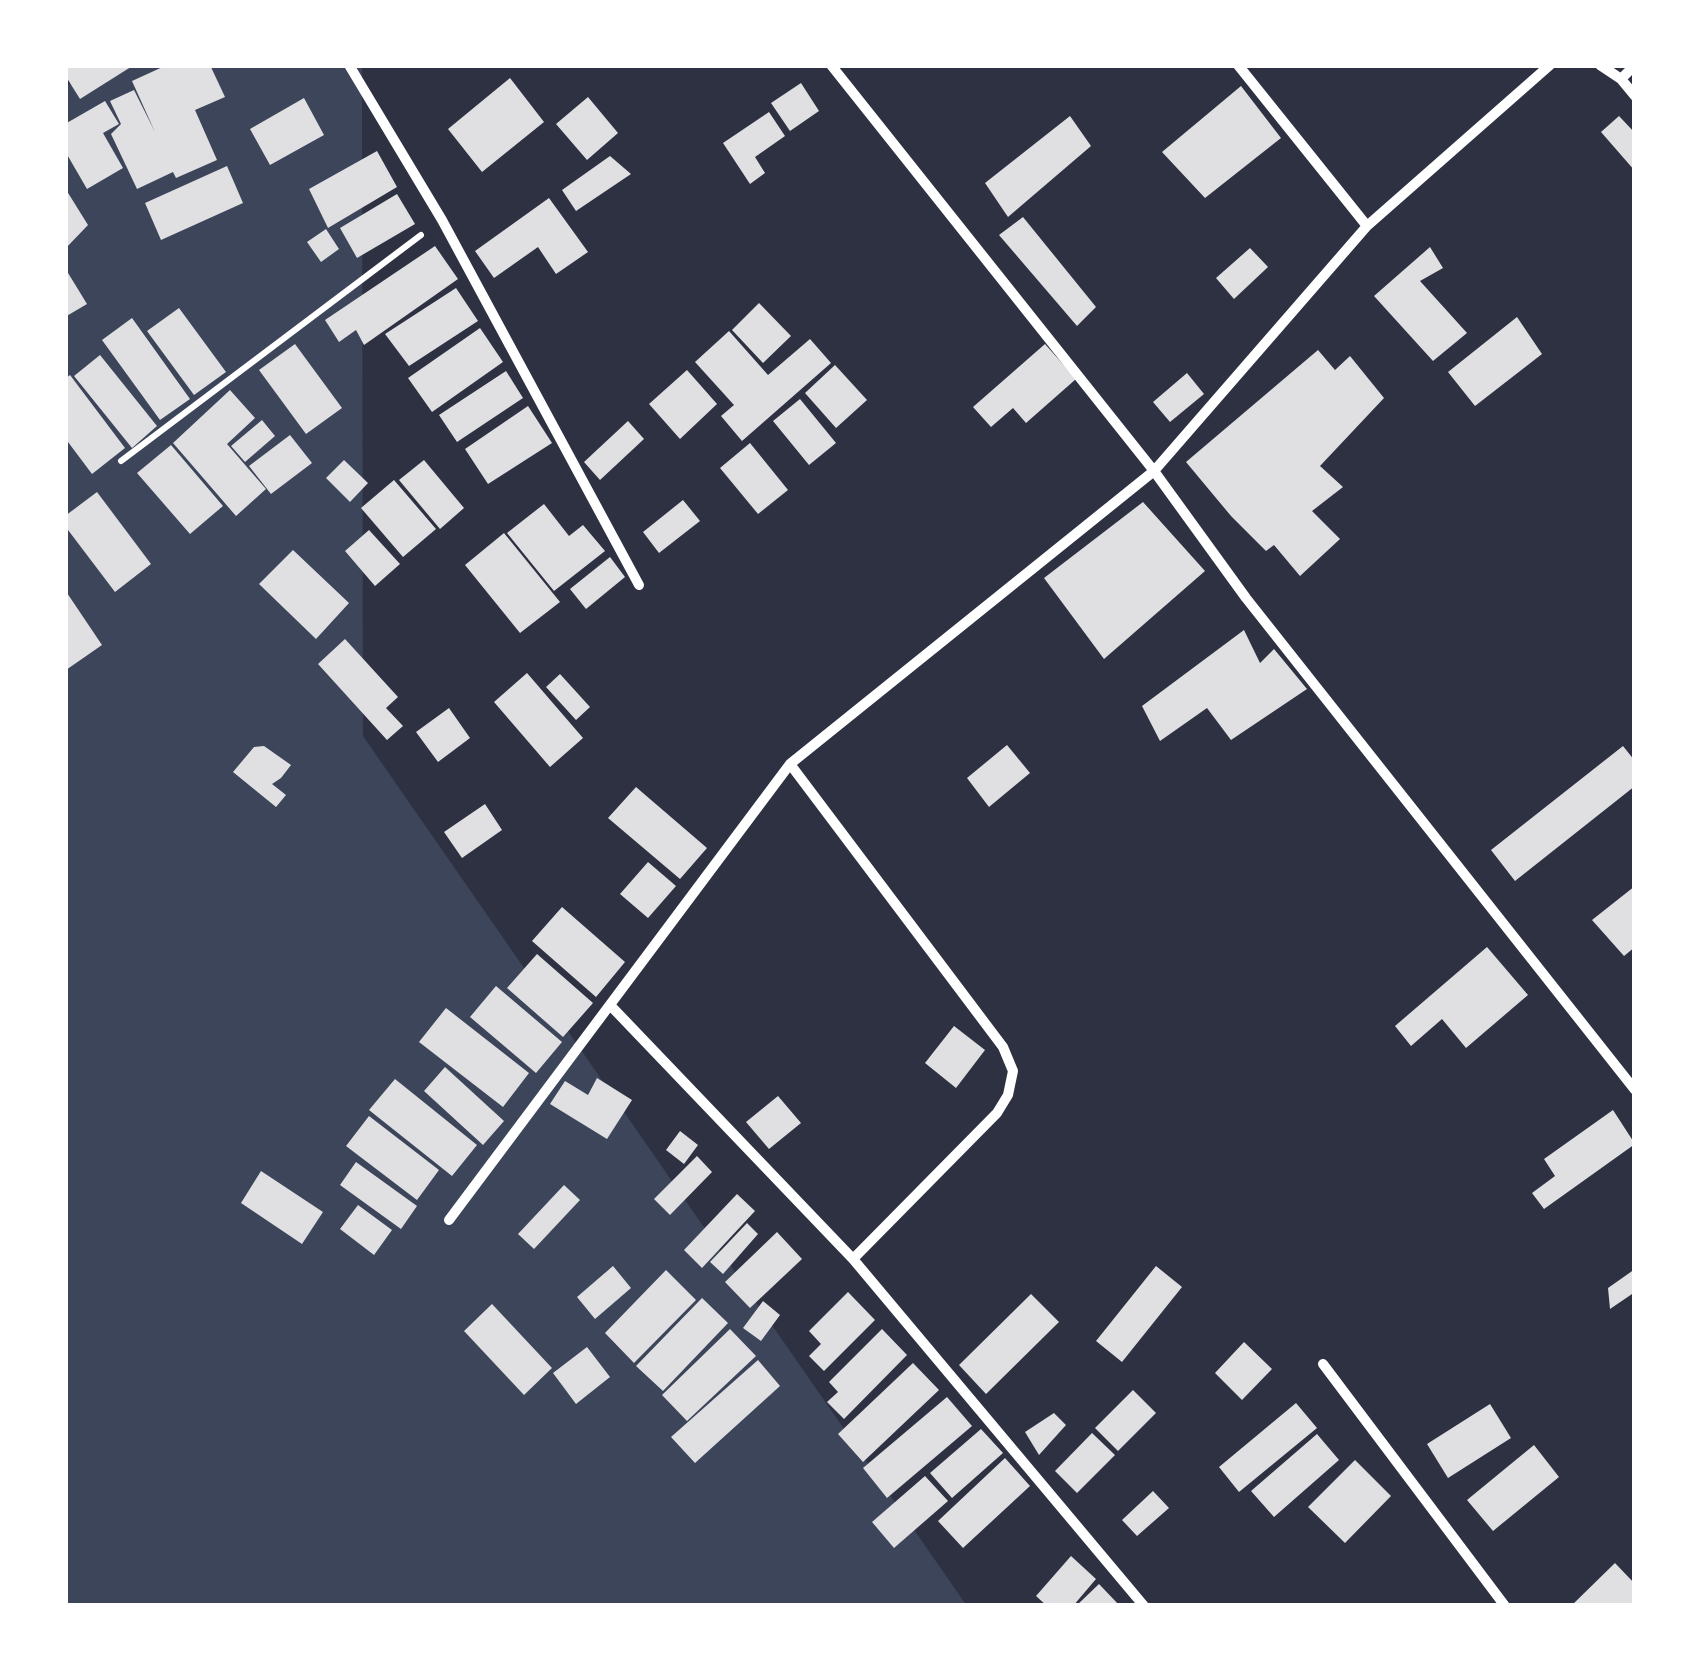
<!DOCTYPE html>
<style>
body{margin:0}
#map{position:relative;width:1700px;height:1671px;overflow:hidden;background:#2d3142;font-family:"Asap Condensed",sans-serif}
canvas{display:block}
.frame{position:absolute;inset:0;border:68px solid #fff;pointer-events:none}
</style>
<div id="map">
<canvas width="1700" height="1671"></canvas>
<div class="frame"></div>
</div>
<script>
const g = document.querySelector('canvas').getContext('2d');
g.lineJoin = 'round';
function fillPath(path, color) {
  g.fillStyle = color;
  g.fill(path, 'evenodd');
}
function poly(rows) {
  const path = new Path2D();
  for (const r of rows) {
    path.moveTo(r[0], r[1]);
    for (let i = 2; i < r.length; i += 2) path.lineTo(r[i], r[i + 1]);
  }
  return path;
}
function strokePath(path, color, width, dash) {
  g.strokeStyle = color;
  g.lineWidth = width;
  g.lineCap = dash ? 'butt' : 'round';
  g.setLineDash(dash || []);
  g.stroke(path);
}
fillPath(poly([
 [123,65,362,65,363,736,967,1606,65,1606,65,86]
]), '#3c4559');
fillPath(poly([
 [65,65,134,65,80,99,65,75],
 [167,65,210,65,225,97,195,110,217,160,176,178,173,172,137,189,111,134,121,124,110,101,134,90,155,132,132,81],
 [510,78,544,122,482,172,448,129],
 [801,83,819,111,790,131,771,103],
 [1241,86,1281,138,1205,198,1162,152],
 [588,97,618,133,587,160,556,124],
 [304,98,324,135,270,165,250,129],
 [105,101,119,124,103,133,123,168,87,189,65,151,65,124],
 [769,112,785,136,755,157,765,173,750,184,723,143],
 [1070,116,1091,146,1008,217,985,183],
 [1619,116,1635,133,1635,171,1601,132],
 [377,151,397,187,328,228,309,189],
 [610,156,631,174,576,211,562,190],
 [227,166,243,203,161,240,145,203],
 [65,188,88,225,65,249],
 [397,194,415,224,357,258,340,228],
 [549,198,588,252,556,274,538,247,494,278,475,251],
 [1023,217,1096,307,1077,326,999,235],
 [326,229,339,249,321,262,307,242],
 [435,246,458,279,364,345,356,330,339,342,325,320],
 [1430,247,1443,268,1420,281,1467,333,1433,361,1374,296],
 [1250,248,1268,267,1234,299,1216,278],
 [65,268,87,304,65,317],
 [456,288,478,321,409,366,385,334],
 [759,303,791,336,763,363,732,330],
 [179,308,226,372,194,395,147,331],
 [1517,317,1542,354,1475,406,1448,372],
 [132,318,190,399,160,420,102,340],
 [480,328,503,362,432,412,408,378],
 [729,331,768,375,810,339,831,363,742,441,721,416,734,405,695,362],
 [295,344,342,408,306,434,259,370],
 [1045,344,1076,379,1026,423,1013,408,991,427,973,407],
 [1318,350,1335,370,1350,356,1384,398,1320,466,1343,487,1312,511,1340,539,1300,576,1274,545,1266,551,1231,516,1186,462],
 [100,355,157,426,132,448,74,376],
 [835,365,867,400,836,428,805,393],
 [687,370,717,404,680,439,649,404],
 [506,371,523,398,457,442,439,415],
 [1187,373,1204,394,1170,422,1153,402],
 [70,375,125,448,92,474,65,438,65,379],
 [230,390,255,418,227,444,266,489,236,516,173,443],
 [800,399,836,443,809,465,773,421],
 [528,406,552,443,488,484,465,449],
 [262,420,275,436,245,462,231,446],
 [628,421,644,439,600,480,584,462],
 [290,435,312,463,271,494,249,466],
 [750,443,788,490,758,514,720,468],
 [171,445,223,506,190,534,137,473],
 [344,460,368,483,350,502,326,478],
 [424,460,464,508,440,529,399,480],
 [394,480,436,529,403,557,361,508],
 [97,492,151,564,115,592,65,526,65,516],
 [683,500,700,521,659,553,643,532],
 [1143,502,1205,571,1104,659,1044,578],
 [544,504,569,536,583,525,605,551,554,591,507,533],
 [369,530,400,564,375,586,345,551],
 [504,533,560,602,520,633,465,565],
 [293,550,349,603,316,639,259,584],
 [610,557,625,577,586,609,570,589],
 [65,590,102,645,66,670,65,667],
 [1244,630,1260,663,1274,649,1307,689,1231,740,1207,708,1160,741,1142,706],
 [345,639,398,697,386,708,403,726,387,740,318,664],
 [527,673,583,738,550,767,494,702],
 [560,674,590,707,576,720,546,687],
 [449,708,470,738,438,762,416,732],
 [1007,745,1030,773,989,807,967,778],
 [264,746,291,765,281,778,272,784,286,795,276,807,233,772,254,747],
 [1623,746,1635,761,1635,786,1515,881,1491,850],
 [636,787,707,848,680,879,608,818],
 [485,804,502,830,462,858,444,832],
 [648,862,676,886,648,918,620,894],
 [1635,886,1635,947,1624,956,1592,920],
 [562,907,625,962,596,997,532,941],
 [1487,947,1528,995,1466,1048,1442,1019,1411,1046,1395,1026],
 [537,954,593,1003,563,1037,507,988],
 [496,986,562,1042,536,1073,470,1017],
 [446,1008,529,1073,503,1107,419,1042],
 [954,1026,985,1050,956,1088,925,1063],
 [445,1067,504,1121,483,1145,424,1091],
 [597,1078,632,1100,607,1139,550,1104,565,1081,588,1095],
 [395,1079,477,1145,452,1176,369,1110],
 [778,1096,801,1123,769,1149,746,1122],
 [1613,1110,1635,1144,1544,1209,1532,1193,1555,1176,1544,1159],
 [369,1116,439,1170,417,1200,346,1146],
 [680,1131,698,1145,684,1164,666,1150],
 [697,1156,712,1172,670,1215,654,1199],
 [356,1162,417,1206,401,1229,340,1185],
 [261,1171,323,1212,302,1244,241,1203],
 [564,1185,580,1200,534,1249,518,1234],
 [737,1194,755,1211,702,1268,684,1250],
 [358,1205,392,1230,374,1255,340,1229],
 [747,1223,758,1234,723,1274,710,1262],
 [777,1232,802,1259,750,1308,725,1282],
 [613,1266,631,1288,595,1319,577,1297],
 [1156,1266,1182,1287,1122,1362,1096,1341],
 [1635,1269,1635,1292,1610,1309,1608,1288],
 [666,1270,696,1300,634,1363,605,1333],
 [848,1292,875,1320,824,1371,809,1356,821,1344,809,1331],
 [1031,1294,1059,1322,986,1394,959,1365],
 [702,1298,728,1323,663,1391,636,1366],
 [763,1301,780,1315,761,1341,743,1328],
 [492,1304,552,1368,524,1395,464,1331],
 [730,1329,756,1356,687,1421,662,1395],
 [882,1329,907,1355,844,1419,827,1402,838,1392,829,1382],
 [1244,1342,1272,1369,1242,1400,1215,1373],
 [587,1347,610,1377,576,1404,553,1373],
 [758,1360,780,1386,695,1463,671,1437],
 [913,1363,939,1390,863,1462,838,1434],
 [1133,1390,1156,1413,1118,1451,1095,1428],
 [947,1397,972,1426,887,1498,863,1468],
 [1296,1403,1317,1428,1239,1492,1219,1467],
 [1490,1404,1511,1438,1448,1478,1427,1444],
 [1054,1413,1066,1425,1039,1455,1025,1432],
 [981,1429,1003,1453,952,1498,930,1473],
 [1092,1433,1115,1455,1077,1493,1055,1471],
 [1317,1434,1339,1460,1274,1517,1251,1491],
 [1534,1445,1559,1477,1493,1531,1467,1500],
 [1005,1458,1030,1486,963,1548,938,1521],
 [1355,1460,1391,1496,1345,1543,1308,1507],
 [925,1476,948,1501,894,1548,872,1522],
 [1153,1491,1169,1508,1137,1536,1122,1520],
 [1071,1556,1096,1579,1073,1606,1047,1606,1036,1596],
 [1615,1563,1635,1584,1635,1606,1571,1606],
 [1099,1584,1120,1606,1076,1606]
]), '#e0e0e3');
strokePath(poly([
 [121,461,421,235]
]), '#fff', 6);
strokePath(poly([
 [349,65,442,220,639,585],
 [831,65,1154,471,1246,598,1635,1090],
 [1238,65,1367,226],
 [1600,65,1621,79,1635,96],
 [1621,79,1635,65],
 [790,764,1003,1047,1013,1071,1008,1095,997,1113,853,1259],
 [610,1005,853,1259,1144,1606],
 [449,1220,790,764,1154,471,1367,226,1550,65],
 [1323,1364,1505,1606]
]), '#fff', 10);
</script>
